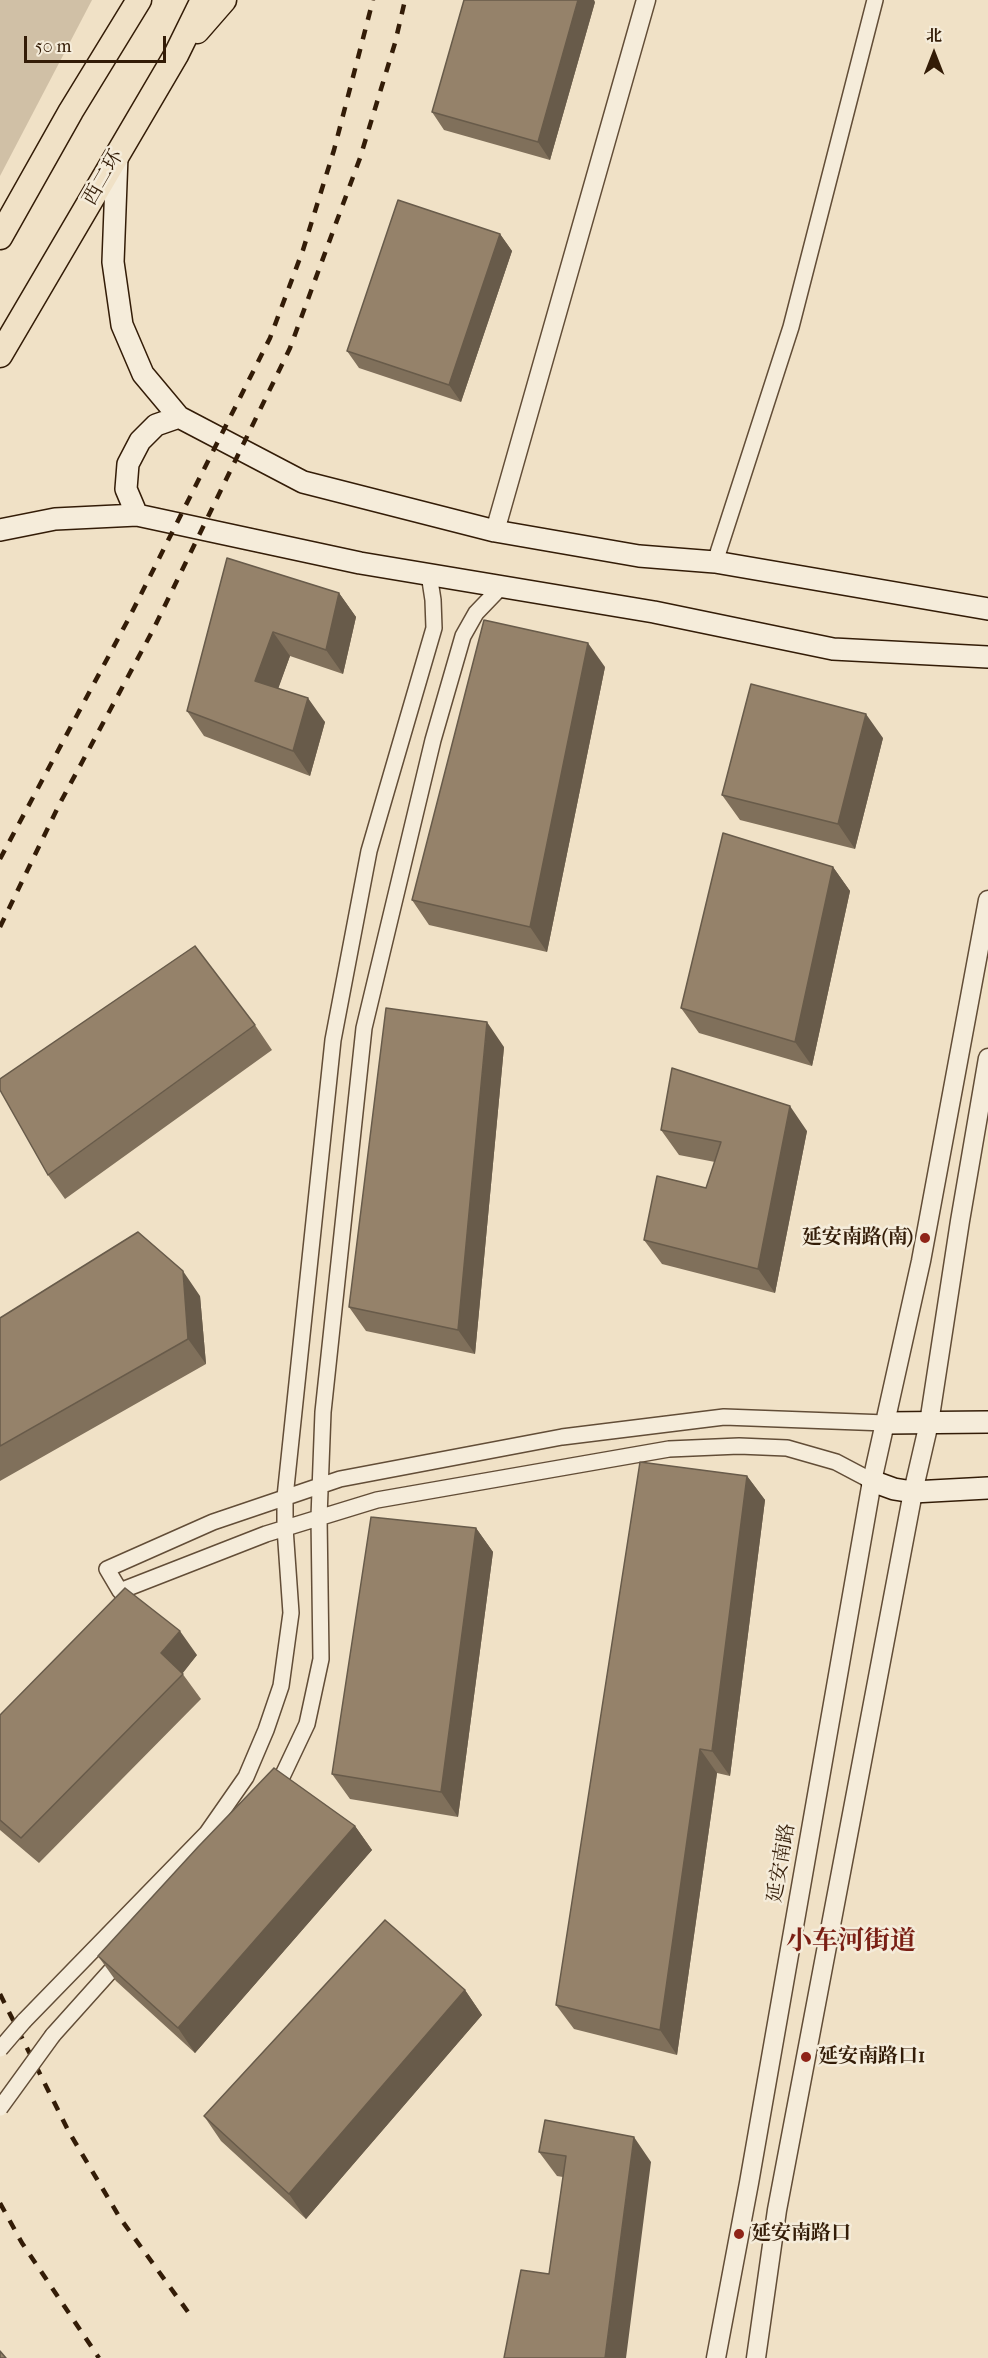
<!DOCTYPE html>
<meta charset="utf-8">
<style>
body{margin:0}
#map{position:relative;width:988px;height:2358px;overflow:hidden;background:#f0e1c6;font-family:"IM FELL French Canon","Noto Serif SC",serif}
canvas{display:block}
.north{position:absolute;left:904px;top:24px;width:60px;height:60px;-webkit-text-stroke:4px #f5ecda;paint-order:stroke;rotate:0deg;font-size:16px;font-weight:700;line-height:24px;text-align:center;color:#331c07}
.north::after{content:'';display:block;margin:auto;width:21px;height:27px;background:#331c07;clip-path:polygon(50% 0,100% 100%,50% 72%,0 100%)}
.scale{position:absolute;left:24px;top:36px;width:142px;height:27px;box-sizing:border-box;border:3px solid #331c07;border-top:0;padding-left:8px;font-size:18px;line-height:21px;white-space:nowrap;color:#331c07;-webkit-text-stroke:4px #f5ecda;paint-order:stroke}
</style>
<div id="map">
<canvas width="988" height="2358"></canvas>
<div class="north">北</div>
<div class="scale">50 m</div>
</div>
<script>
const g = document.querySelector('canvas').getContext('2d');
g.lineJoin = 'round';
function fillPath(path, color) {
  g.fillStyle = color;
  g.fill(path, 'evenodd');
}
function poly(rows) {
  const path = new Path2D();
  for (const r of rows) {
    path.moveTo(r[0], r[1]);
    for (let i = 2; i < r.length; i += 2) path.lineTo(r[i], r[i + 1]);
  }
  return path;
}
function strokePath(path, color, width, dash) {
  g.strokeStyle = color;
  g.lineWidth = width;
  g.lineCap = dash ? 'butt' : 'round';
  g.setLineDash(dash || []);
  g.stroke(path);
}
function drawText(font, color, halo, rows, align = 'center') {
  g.font = font + ' "IM FELL French Canon","Noto Serif SC",serif';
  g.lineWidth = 5;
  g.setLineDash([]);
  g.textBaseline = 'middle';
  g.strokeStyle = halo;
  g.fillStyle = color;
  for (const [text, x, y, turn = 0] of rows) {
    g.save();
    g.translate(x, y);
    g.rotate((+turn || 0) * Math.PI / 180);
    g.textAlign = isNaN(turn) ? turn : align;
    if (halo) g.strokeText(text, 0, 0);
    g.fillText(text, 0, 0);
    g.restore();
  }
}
fillPath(poly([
 [0,0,92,0,0,176]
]), '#d0c0a6');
const minor = poly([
 [715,562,791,327,875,0],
 [872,1481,836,1462,787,1448,739,1446,669,1449,377,1500,266,1534,120,1591,107,1569,213,1522,340,1479,562,1437,724,1417,886,1423],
 [273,1790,280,1781,307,1724,321,1659,319,1517,323,1412,364,1028,433,740,463,636,476,613,501,587],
 [24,2021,207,1833,246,1777,266,1730,281,1686,291,1613,285,1528,285,1497,333,1040,369,851,434,628,433,600,429,574],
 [53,2035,123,1957]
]);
const tertiary = poly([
 [495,531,646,0],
 [716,2358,749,2183,872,1481,921,1261,988,900],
 [756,2358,777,2210,913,1492,929,1423,960,1221,988,1058]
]);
const secondary = poly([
 [117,156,113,262,122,325,143,374,179,417,303,482,495,531,639,556,715,562,988,609],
 [137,515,126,489,128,464,140,441,156,425,179,417],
 [0,530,55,519,137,515,360,563,654,612,833,649,988,657],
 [886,1423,988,1422],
 [872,1481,894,1489,913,1492,988,1488]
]);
const trunk = poly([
 [197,31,224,0],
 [0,237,71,111,139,0],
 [0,355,176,55,203,0]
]);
strokePath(minor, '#624d37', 18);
strokePath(tertiary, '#624d37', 21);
strokePath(secondary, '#331c07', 24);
strokePath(trunk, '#331c07', 27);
strokePath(minor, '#f5ecda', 15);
strokePath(tertiary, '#f5ecda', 18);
strokePath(secondary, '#f5ecda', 21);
strokePath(trunk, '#f0e1c6', 24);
strokePath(poly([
 [0,859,129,618,270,338,303,250,334,150,373,0],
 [0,927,59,805,153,630,290,348,360,158,395,43,405,0],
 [0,1994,69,2132,120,2218,188,2312],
 [0,2203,22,2243,99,2358]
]), '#331c07', 4.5, [10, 10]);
const minorBridge = poly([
 [0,2049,24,2021],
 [0,2108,53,2035]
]);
strokePath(minorBridge, '#624d37', 18, []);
strokePath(minorBridge, '#f5ecda', 15);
fillPath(poly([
 [595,2,550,160,444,130,432,112],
 [500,234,512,251,461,402,359,368,347,351],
 [227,558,339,593,356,617,343,674,290,656,278,688,325,722,310,776,204,736,187,711],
 [605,667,547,952,429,925,412,900],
 [883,738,855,849,740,820,722,795],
 [833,867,850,891,812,1066,699,1033,681,1008],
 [255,1025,272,1050,65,1199,48,1175],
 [504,1047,475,1354,366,1331,349,1307],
 [661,1130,807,1131,775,1293,662,1264,644,1240,706,1188,715,1162,679,1155],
 [200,1296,206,1364,0,1481,0,1318],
 [747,1476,765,1500,730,1776,717,1773,677,2055,574,2029,556,2005],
 [476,1528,493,1552,458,1817,350,1799,332,1774],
 [197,1655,182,1673,201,1699,39,1863,0,1830,0,1715],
 [355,1826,372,1850,195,2053,116,1981,98,1956],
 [465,1990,482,2015,306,2219,221,2141,204,2116],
 [539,2152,651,2162,549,2274,563,2177,557,2176]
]), '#80705b');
fillPath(poly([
 [578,0,594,0,595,2,550,160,538,142],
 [500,234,512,251,461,402,449,385],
 [339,593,356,617,343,674,326,650],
 [273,632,290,656,272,706,255,681],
 [588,643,605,667,547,952,530,927],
 [308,698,325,722,310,776,293,751],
 [866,714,883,738,855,849,838,824],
 [833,867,850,891,812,1066,795,1042],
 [487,1022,504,1047,475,1354,458,1330],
 [790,1106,807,1131,775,1293,758,1269],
 [183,1271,200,1296,206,1364,188,1339],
 [747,1476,765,1500,730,1776,712,1751],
 [476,1528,493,1552,458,1817,441,1792],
 [180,1631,197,1655,179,1678,161,1653],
 [700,1749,717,1773,677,2055,660,2030],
 [355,1826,372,1850,195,2053,178,2028],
 [465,1990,482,2015,306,2219,289,2194],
 [634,2137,651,2162,626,2358,605,2358]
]), '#685b4a');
const building = poly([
 [464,0,578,0,538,142,432,112,464,0],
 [398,200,500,234,449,385,347,351,398,200],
 [227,558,339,593,326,650,273,632,255,681,308,698,293,751,187,711,227,558],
 [484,620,588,643,530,927,412,900,484,620],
 [751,684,866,714,838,824,722,795,751,684],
 [723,833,833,867,795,1042,681,1008,723,833],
 [195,946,255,1025,48,1175,0,1090,0,1079,195,946],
 [386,1008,487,1022,458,1330,349,1307,386,1008],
 [672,1068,790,1106,758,1269,644,1240,657,1176,706,1188,721,1142,661,1130,672,1068],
 [138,1232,183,1271,188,1339,0,1446,0,1318,138,1232],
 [640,1462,747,1476,712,1751,700,1749,660,2030,556,2005,640,1462],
 [371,1517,476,1528,441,1792,332,1774,371,1517],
 [125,1588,180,1631,161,1653,183,1674,21,1838,0,1820,0,1715,125,1588],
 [274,1768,355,1826,178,2028,98,1956,198,1847,274,1768],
 [385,1920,465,1990,289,2194,204,2116,385,1920],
 [545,2120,634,2137,605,2358,504,2358,521,2270,549,2274,566,2156,539,2152,545,2120],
 [0,2351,6,2358,0,2358,0,2351]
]);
fillPath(building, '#95826a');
strokePath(building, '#685b4a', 1.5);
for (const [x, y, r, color] of [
 [925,1238,6,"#8f2418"],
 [806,2057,6,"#8f2418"],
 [739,2234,6,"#8f2418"]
]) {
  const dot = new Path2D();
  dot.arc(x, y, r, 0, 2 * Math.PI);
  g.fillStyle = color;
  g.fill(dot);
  strokePath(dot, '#f5ecda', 2);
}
drawText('20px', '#331c07', '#f5ecda', [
 ["西二环",104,178,-60],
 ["延安南路",782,1863,-80]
]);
drawText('bold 20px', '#331c07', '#f5ecda', [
 ["延安南路(南)",913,1238,"right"],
 ["延安南路口1",818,2057],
 ["延安南路口",751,2234]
], 'left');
drawText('bold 26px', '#7a1f14', '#f5ecda', [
 ["小车河街道",851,1943]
]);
</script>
